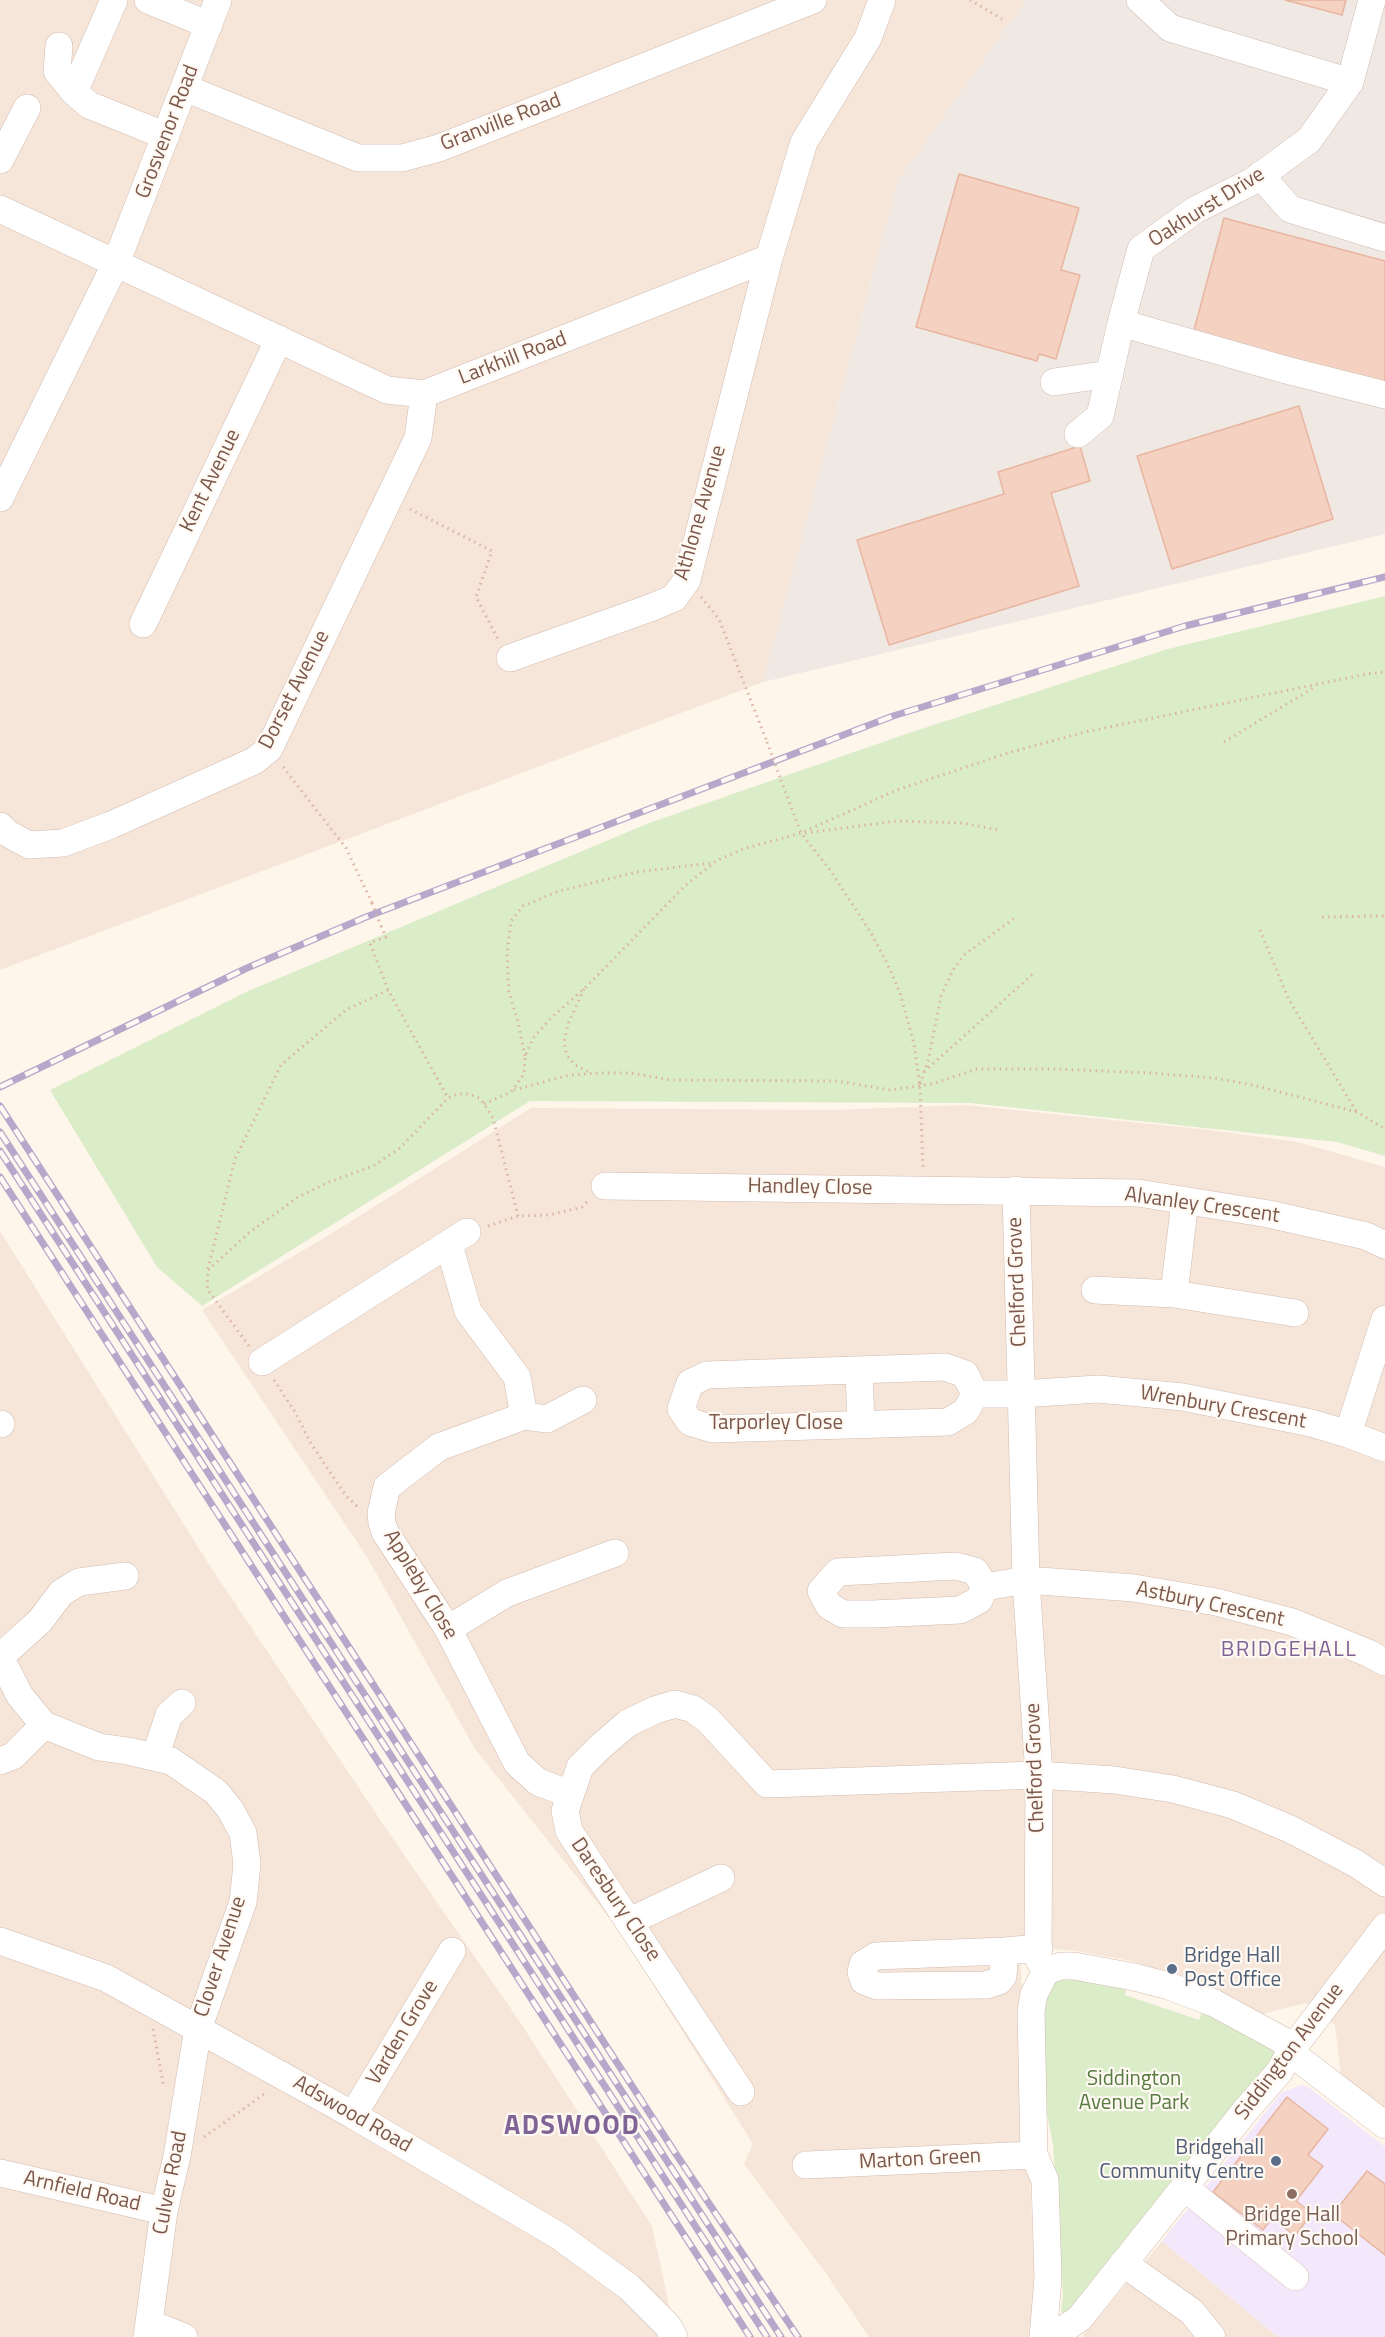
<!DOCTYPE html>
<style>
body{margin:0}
canvas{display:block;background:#fef5eb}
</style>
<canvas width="1385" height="2337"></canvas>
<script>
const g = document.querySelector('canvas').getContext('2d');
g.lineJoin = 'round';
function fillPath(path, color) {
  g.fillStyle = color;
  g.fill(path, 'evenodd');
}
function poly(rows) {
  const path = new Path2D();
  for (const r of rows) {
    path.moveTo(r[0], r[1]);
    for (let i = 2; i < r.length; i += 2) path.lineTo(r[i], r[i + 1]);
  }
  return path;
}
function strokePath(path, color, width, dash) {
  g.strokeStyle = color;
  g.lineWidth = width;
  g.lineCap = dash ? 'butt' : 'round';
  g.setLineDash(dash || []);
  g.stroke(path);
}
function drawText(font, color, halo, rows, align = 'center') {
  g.font = font + ' "Titillium Web",sans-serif';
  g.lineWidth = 4.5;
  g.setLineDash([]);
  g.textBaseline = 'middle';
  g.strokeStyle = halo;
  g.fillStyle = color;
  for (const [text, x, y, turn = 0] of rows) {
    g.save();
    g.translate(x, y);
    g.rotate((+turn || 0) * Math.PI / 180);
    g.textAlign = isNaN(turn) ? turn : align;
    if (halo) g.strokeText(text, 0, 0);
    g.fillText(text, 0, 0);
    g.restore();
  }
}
fillPath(poly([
 [0,0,1026,0,898,181,763,682,0,970],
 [965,1105,1210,1130,1298,1142,1385,1167,1385,2107,1341,2074,1335,2025,1306,2003,1262,2014,1229,1996,1173,1974,1131,1961,1076,1951,1020,1946,1036,2316,1056,2337,869,2337,827,2275,744,2164,753,2144,619,1930,475,1749,367,1557,202,1310,334,1232,531,1108,831,1110],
 [0,1231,208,1563,389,1833,520,2022,652,2226,676,2337,0,2337],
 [1162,2241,1278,2337,1082,2337]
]), '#f6e6d9');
fillPath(poly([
 [1026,0,1385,0,1385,534,763,682,898,181]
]), '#efe8e3');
fillPath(poly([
 [1302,2085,1308,2087,1385,2147,1385,2337,1278,2337,1162,2241,1282,2092]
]), '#f2e7fb');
fillPath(poly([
 [1385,596,1385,1156,1337,1142,970,1103,530,1101,202,1306,157,1267,50,1090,246,992,649,823,909,733,1168,649],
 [1059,1976,1128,1983,1125,1995,1199,2020,1204,2007,1281,2052,1082,2300,1064,2315,1061,2311,1063,2296,1058,2213,1053,2145,1046,2108,1042,2001]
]), '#daedc8');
const building = poly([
 [1285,0,1346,0,1342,15,1285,0],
 [959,174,1079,208,1061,270,1080,275,1056,359,1039,354,1037,361,916,327,959,174],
 [1224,218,1385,261,1385,385,1193,334,1224,218],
 [1299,406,1333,519,1172,569,1137,456,1299,406],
 [1080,446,1090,481,1051,493,1079,586,889,645,857,540,1004,494,998,472,1080,446],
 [1287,2097,1328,2129,1308,2155,1323,2166,1296,2201,1312,2213,1295,2236,1278,2222,1286,2211,1281,2206,1263,2230,1213,2192,1287,2097],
 [1367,2171,1385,2184,1385,2255,1333,2214,1367,2171]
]);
fillPath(building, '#f4d1c1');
strokePath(building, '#e8b6a1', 1.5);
const minor = poly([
 [114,0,74,92,89,105,166,136],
 [148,0,209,25],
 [1140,0,1170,28,1350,82],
 [59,46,57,71,74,92],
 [185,88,358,158,402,158,439,148,813,0],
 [0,160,27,108],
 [1260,175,1290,209,1385,238],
 [0,209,387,390,424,394,769,258,804,142,868,38,882,0],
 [1121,323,1286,370,1385,395],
 [1054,382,1110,374],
 [1078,434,1100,416,1121,323,1141,249,1195,210,1253,181,1309,140,1350,82,1372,0],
 [0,498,116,263,218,0],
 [143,624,279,339],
 [510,658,650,608,674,598,687,580,769,258],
 [0,826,7,833,29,845,63,843,111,825,254,761,269,749,418,438,424,394],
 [605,1186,1138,1193,1269,1214,1366,1236,1385,1245],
 [1016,1190,1026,1580,1039,1775,1038,1958,1046,1971],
 [449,1245,468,1311,517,1377,524,1416,439,1447,387,1487,381,1513,382,1523,385,1532,448,1629,517,1763,538,1782,570,1794],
 [1095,1290,1174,1294,1295,1313],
 [1174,1294,1185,1201],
 [262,1362,467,1232],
 [945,1367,965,1374,975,1394,966,1411,948,1422,713,1429,690,1422,681,1409,690,1383,707,1375,945,1367],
 [859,1370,861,1424],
 [975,1394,1021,1394,1098,1389,1183,1397,1311,1423,1348,1434,1385,1448],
 [524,1416,547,1419,583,1400],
 [0,1424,1,1424],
 [1348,1434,1385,1319],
 [985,1587,975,1571,956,1566,838,1572,821,1591,829,1606,843,1614,873,1614,960,1610,979,1600,985,1587,1026,1580,1134,1588,1216,1602,1292,1622,1368,1653,1385,1662],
 [448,1629,507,1593,615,1553],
 [0,1657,20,1696,44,1725,99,1747,128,1751,171,1761,216,1792,230,1809,243,1833,247,1864,243,1902,198,2029,177,2156,164,2211,147,2337],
 [0,1657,40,1621,61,1593,79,1582,125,1576],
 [155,1757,169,1715,182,1703],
 [0,1761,13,1756,44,1725],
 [630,1921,721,1878],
 [0,1941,106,1978,353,2115,559,2236,629,2287,668,2326,674,2337],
 [1005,1951,876,1956,863,1964,861,1972,864,1981,877,1986,986,1985,999,1981,1003,1976,1005,1951,1039,1948],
 [1046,1971,1061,1966,1074,1966,1134,1977,1169,1986,1214,2003,1284,2041,1290,2052,1385,2125],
 [741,2092,569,1831,565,1811,580,1767,600,1747,628,1723,655,1710,675,1704,693,1709,708,1720,767,1784,1039,1775,1114,1780,1173,1789,1233,1805,1290,1829,1355,1863,1385,1883],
 [353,2115,452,1951],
 [806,2165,1034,2155],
 [0,2173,164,2211],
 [1184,2187,1295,2277],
 [1123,2263,1192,2312,1212,2337],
 [149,2323,184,2337],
 [1043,2337,1048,2279,1045,2180,1034,2155,1031,2011,1034,1994,1046,1971],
 [1051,2337,1079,2319,1245,2111,1280,2071,1290,2052,1385,1927]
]);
strokePath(minor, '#d2bbaf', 28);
strokePath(poly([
 [970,0,1002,19],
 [410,509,492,551,476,597,499,641],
 [701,597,719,619,767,742],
 [1224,742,1315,687],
 [283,767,346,848,372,903],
 [781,780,801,833,830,870,871,933,887,963,900,993,914,1044,920,1086,923,1170],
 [805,833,897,821,962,823,999,830],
 [1322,917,1385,916],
 [381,926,386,937,370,943,388,990,448,1098],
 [1260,930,1288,998,1356,1111],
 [584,989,568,1024,564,1043,567,1055,575,1065,589,1072],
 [525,1056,518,1022,509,992,507,954,511,921,523,906,559,891,637,872,712,863],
 [924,1072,1034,973],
 [920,1084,928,1061,941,996,953,970,964,955,1016,917],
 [514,1090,569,1075,599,1073,630,1073,671,1080,837,1081,890,1090,932,1084,977,1069,1054,1069,1149,1073,1215,1078,1257,1086,1357,1112,1385,1129],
 [484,1104,511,1092,524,1074,525,1057,533,1038,552,1017,585,988,686,885,716,861,743,849,801,833,897,790,1008,753,1085,732,1367,674,1385,672],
 [488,1226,518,1216,549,1215,582,1207,588,1201],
 [208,1269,235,1159,281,1065,346,1010,388,990],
 [249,1346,207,1289,208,1270,250,1232,298,1197,329,1182,373,1166,400,1148,448,1098,457,1094,469,1094,479,1098,484,1104,493,1118,518,1216],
 [274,1380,295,1412,310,1442,346,1496,360,1509],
 [153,2029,164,2088],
 [204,2137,267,2092]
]), '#dbb4a3', 3, [1.5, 4.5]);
strokePath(minor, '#fff', 27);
const rail = poly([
 [0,1087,247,968,366,917,893,716,1185,626,1385,577],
 [0,1106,674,2151,798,2337],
 [0,1132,781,2337],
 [0,1151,767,2337],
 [0,1177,750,2337]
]);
strokePath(rail, '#b7a7ca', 7);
strokePath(rail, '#fff9f3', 4.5, [14]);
strokePath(poly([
 [767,742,781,780],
 [372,903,381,926]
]), '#dbb4a3', 3, [1.5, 4.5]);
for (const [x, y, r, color] of [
 [1172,1969,6,"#5c6f8a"],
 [1276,2161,6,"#5c6f8a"],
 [1292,2194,6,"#8d6e63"]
]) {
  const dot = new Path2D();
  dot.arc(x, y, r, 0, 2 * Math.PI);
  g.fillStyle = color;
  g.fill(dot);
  strokePath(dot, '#fff9f3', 2);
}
drawText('21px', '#7b584b', '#fff9f3', [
 ["Granville Road",501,123,-21],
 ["Grosvenor Road",168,132,-69],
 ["Oakhurst Drive",1207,208,-32],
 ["Larkhill Road",513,359,-21],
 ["Kent Avenue",211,481,-64],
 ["Athlone Avenue",701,513,-74],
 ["Dorset Avenue",295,690,-63],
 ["Handley Close",810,1188,1],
 ["Alvanley Crescent",1202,1206,8],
 ["Chelford Grove",1018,1282,-92],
 ["Wrenbury Crescent",1223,1408,10],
 ["Tarporley Close",776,1424],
 ["Appleby Close",420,1585,59],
 ["Astbury Crescent",1210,1605,12],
 ["Chelford Grove",1036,1768,-92],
 ["Daresbury Close",615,1900,56],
 ["Clover Avenue",221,1957,-72],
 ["Varden Grove",403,2033,-59],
 ["Siddington Avenue",1290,2052,-53],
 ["Adswood Road",352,2115,30],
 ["Marton Green",920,2160,-3],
 ["Culver Road",171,2183,-79],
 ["Arnfield Road",82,2192,13]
]);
drawText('21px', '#4e5e75', '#fff9f3', [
 ["Bridge Hall",1184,1957],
 ["Post Office",1184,1981],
 ["Bridgehall",1264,2149,"right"],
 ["Community Centre",1264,2173,"right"]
], 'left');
drawText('21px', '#577b40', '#fff9f3', [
 ["Siddington",1134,2080],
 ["Avenue Park",1134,2104]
]);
drawText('21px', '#785e54', '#fff9f3', [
 ["Bridge Hall",1292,2216],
 ["Primary School",1292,2240]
]);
g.letterSpacing = '1.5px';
drawText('22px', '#816496', '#fff9f3', [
 ["BRIDGEHALL",1289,1651]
]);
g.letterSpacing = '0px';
g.letterSpacing = '1.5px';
drawText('bold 27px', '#816496', '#fff9f3', [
 ["ADSWOOD",572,2127]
]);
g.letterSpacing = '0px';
</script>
